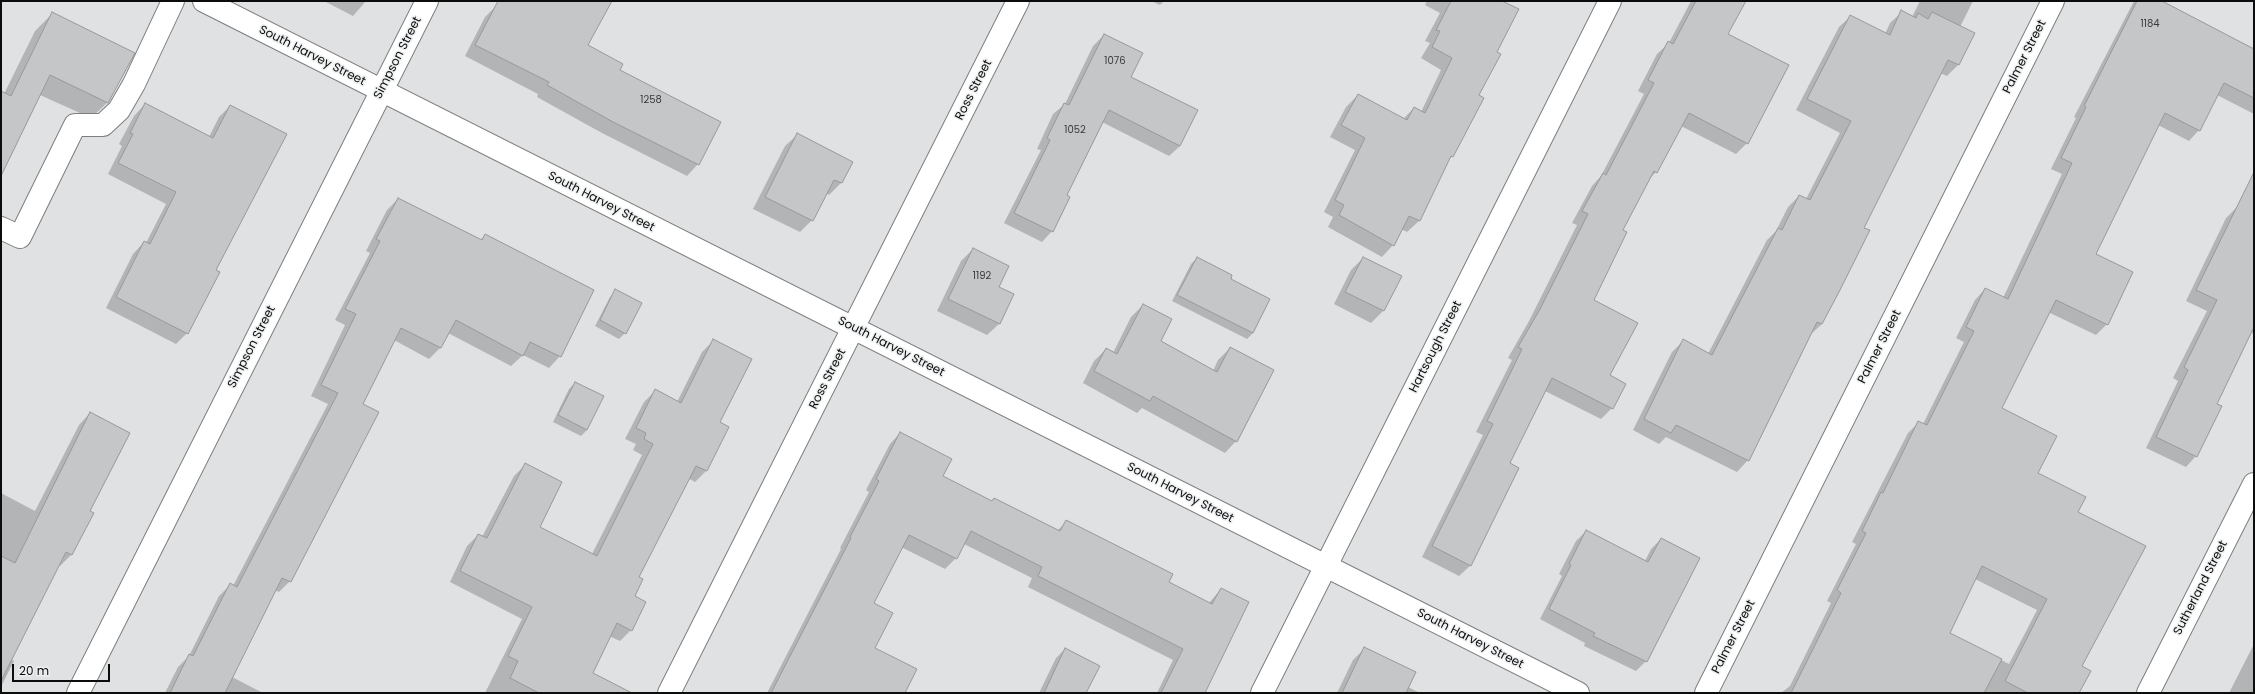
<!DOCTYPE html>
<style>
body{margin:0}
#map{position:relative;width:2255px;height:694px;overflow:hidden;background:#e0e1e3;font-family:Poppins,sans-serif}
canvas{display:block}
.frame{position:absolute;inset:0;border:2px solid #0b0c0c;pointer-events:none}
.scale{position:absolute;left:12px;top:664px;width:98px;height:18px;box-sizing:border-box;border:2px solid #0b0c0c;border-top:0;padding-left:5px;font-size:12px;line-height:14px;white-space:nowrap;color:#0b0c0c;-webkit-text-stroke:3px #edeff0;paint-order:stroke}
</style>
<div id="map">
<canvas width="2255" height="694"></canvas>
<div class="frame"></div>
<div class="scale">20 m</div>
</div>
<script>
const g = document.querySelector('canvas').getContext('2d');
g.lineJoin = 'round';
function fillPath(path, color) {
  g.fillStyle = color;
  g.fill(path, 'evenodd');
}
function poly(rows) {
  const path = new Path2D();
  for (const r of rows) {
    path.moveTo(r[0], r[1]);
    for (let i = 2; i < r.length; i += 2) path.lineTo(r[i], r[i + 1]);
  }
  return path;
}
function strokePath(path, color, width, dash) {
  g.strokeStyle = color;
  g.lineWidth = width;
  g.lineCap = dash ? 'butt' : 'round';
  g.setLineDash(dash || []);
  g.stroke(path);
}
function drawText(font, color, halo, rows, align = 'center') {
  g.font = font + ' Poppins,sans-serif';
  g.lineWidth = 3;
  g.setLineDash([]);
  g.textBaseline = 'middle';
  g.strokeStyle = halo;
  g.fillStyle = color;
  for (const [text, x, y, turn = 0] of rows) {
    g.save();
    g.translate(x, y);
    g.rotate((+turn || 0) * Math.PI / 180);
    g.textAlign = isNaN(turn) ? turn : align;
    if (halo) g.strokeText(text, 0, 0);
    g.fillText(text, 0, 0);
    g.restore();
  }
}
fillPath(poly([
 [324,1,366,1,353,16],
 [570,1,611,1,587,46,619,70,698,164,687,176,602,133,537,97,538,94,465,56,485,17,496,6],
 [1151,1,1164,1,1160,5],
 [1427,1,1500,1,1496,53,1452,156,1448,160,1419,221,1407,232,1401,229,1393,245,1382,257,1328,227,1333,217,1324,212,1355,150,1330,137,1346,107,1358,95,1403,119,1414,108,1421,112,1441,70,1421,58,1430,43,1425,41,1440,13,1425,5],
 [1691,1,1745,1,1727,35,1747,143,1736,154,1681,126,1656,172,1647,181,1621,231,1592,301,1609,376,1612,408,1601,419,1545,391,1509,464,1471,565,1459,576,1422,557,1483,435,1476,432,1512,360,1508,358,1529,321,1577,225,1572,223,1592,186,1601,176,1644,94,1638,91,1657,54,1669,43],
 [1920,1,1973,1,1960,27,1974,33,1958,65,1947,76,1940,73,1863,228,1822,324,1810,335,1748,460,1737,472,1666,437,1659,444,1633,430,1672,352,1683,341,1708,354,1767,240,1776,231,1788,207,1799,196,1806,199,1840,133,1796,110,1839,27,1851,16,1885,34,1890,23,1902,12,1912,17],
 [2134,1,2160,1,2254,63,2254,114,2217,95,2199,130,2189,141,2158,125,2095,255,2107,324,2096,335,2048,312,2001,409,2037,473,2076,513,2081,667,2078,693,1781,693,1790,686,1831,603,1827,601,1856,544,1852,542,1908,433,1919,422,1923,424,1964,342,1956,338,1975,300,1985,289,2003,298,2062,174,2051,169,2076,118,2074,117],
 [1975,579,2037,610,2009,664,1949,633],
 [52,14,108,102,91,118,40,95,1,174,1,92,4,94,35,31],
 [1104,35,1130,77,1180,146,1169,156,1102,122,1065,196,1052,231,1042,242,1004,223,1041,150,1037,149,1053,114,1065,104,1093,46],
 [145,104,209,137,219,117,230,106,215,270,187,333,176,344,106,308,133,254,144,242,146,243,166,204,108,174,122,146,119,144,134,116],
 [797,135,841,183,829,195,826,193,812,220,800,232,753,209,785,146],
 [2254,184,2254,334,2251,332,2216,405,2196,456,2186,467,2146,448,2178,381,2173,378,2207,311,2186,301,2226,218,2237,207],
 [398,199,480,240,486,235,593,291,560,356,549,368,523,355,511,366,448,333,441,347,429,359,394,340,361,404,290,581,279,592,275,590,232,677,263,693,165,693,178,667,189,656,219,596,230,585,233,586,328,404,311,396,345,325,335,320,370,253,366,251,387,210],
 [973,249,997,288,999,324,987,335,937,311,961,261],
 [1197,258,1229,279,1269,300,1253,333,1247,339,1172,301,1191,264],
 [1363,258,1383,311,1371,323,1334,304,1351,270],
 [616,291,625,333,619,339,595,326,610,297],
 [1143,305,1159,341,1213,371,1218,360,1230,348,1236,441,1225,453,1142,408,1137,413,1083,383,1094,361,1106,349,1113,353,1131,317],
 [713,341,718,423,728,427,706,471,695,482,688,478,638,577,631,630,620,641,609,636,591,673,595,693,485,693,522,619,450,582,467,546,478,535,482,537,514,476,525,465,538,527,592,554,642,455,633,450,636,444,625,439,644,402,655,391,677,402,702,352],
 [575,383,587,430,581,436,553,422,569,389],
 [90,413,89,511,93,513,71,555,60,566,59,565,11,659,14,661,1,687,1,493,35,511,79,425],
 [900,433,942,476,991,502,1057,531,1066,522,1168,582,1209,603,1221,589,1203,693,1157,693,1173,660,1028,587,1032,578,964,544,956,558,945,569,901,547,873,604,873,648,904,693,767,693,841,549,840,548,869,492,866,490,890,444],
 [1586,531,1645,561,1651,549,1661,539,1646,661,1636,671,1584,646,1585,643,1540,619,1562,576,1559,574,1576,541],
 [2254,644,2254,693,2229,693],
 [1065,649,1085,693,1039,693,1056,658],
 [1364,649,1408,687,1420,693,1337,693,1353,660]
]), '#0003');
const building = poly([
 [498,1,612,1,588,45,623,64,620,70,721,122,699,165,613,122,547,85,549,82,475,45,498,1],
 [1451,1,1502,1,1519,9,1497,52,1501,54,1479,95,1484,98,1453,157,1451,156,1420,221,1409,216,1394,246,1339,215,1344,205,1335,200,1365,138,1341,125,1358,94,1407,120,1414,107,1425,113,1452,58,1432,47,1440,31,1436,30,1451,1],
 [1696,1,1746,1,1728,34,1789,65,1748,144,1689,113,1657,173,1654,171,1623,230,1627,232,1594,300,1638,323,1610,375,1626,384,1613,409,1552,378,1510,463,1519,468,1471,566,1432,546,1493,424,1487,421,1522,349,1518,347,1540,309,1588,214,1582,211,1603,173,1606,175,1654,83,1648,80,1668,41,1673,44,1696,1],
 [2137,1,2162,1,2254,49,2254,98,2224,83,2200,131,2165,113,2096,254,2133,272,2108,325,2056,300,2002,408,2057,436,2038,473,2086,497,2078,512,2146,546,2082,666,2091,671,2079,693,2028,693,2005,681,2047,599,1982,566,1950,633,2002,659,1984,693,1791,693,1841,593,1837,590,1866,533,1862,531,1881,492,1883,493,1918,421,1927,425,1974,331,1966,327,1985,288,2008,299,2072,163,2061,158,2086,107,2084,106,2137,1],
 [1901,10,1916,18,1918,13,1928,19,1932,12,1975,33,1959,65,1948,60,1864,228,1870,230,1839,292,1822,324,1817,322,1749,461,1676,425,1671,433,1644,419,1683,339,1712,355,1778,228,1782,230,1799,195,1810,200,1851,121,1807,99,1850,15,1890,35,1901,10],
 [52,12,135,53,108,103,50,75,1,176,1,91,11,96,52,12],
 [1104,34,1143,53,1131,77,1198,110,1180,146,1109,110,1067,195,1070,197,1053,232,1014,213,1050,140,1047,138,1064,103,1069,105,1104,34],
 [145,103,213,138,230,105,287,134,216,270,220,272,188,334,116,297,144,241,150,244,176,192,118,163,133,134,130,133,145,103],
 [797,133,853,162,842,183,834,180,813,221,765,197,797,133],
 [2254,172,2254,327,2217,404,2222,406,2197,457,2156,437,2188,370,2184,367,2217,300,2196,290,2254,172],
 [398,198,482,240,485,234,594,290,561,357,530,342,523,356,456,320,441,348,401,328,363,404,379,412,291,582,282,578,225,693,170,693,189,654,193,656,230,583,237,587,338,393,321,385,356,314,345,309,380,241,376,239,398,198],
 [973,248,1009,266,999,287,1014,294,1000,324,948,299,973,248],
 [1197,257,1232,275,1231,279,1270,299,1253,333,1177,295,1197,257],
 [1363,257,1402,276,1384,311,1345,292,1363,257],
 [615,289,642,303,626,334,600,320,615,289],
 [1143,304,1172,319,1161,341,1217,372,1230,347,1274,370,1237,442,1153,396,1150,401,1094,371,1106,348,1117,354,1143,304],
 [713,339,752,359,720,422,729,427,707,471,696,466,639,577,643,579,635,596,646,602,632,631,617,623,593,673,632,693,539,693,510,678,518,661,508,656,532,607,460,571,478,534,487,538,525,463,562,482,540,527,597,556,653,444,644,439,646,433,636,428,655,389,681,403,713,339],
 [575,382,604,396,587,430,558,415,575,382],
 [90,412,130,433,90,511,94,513,72,555,66,552,1,681,1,556,15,563,90,412],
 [900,432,952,459,943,476,992,501,994,498,1060,531,1066,520,1173,574,1169,582,1212,604,1221,588,1249,602,1205,693,1161,693,1183,649,1038,576,1042,567,971,531,957,559,909,535,874,603,893,613,875,648,917,669,905,693,771,693,851,538,850,537,879,481,876,479,900,432],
 [1586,530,1648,562,1661,538,1700,558,1647,662,1593,636,1595,633,1549,609,1571,565,1569,564,1586,530],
 [1364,647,1416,672,1406,693,1342,693,1364,647],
 [1065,648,1100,666,1086,693,1044,693,1065,648]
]);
fillPath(building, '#c4c6c7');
strokePath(building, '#979899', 1);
const minor = poly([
 [204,1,1578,693],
 [1,228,20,237,75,125,103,125,119,110,134,84,173,1],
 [78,693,427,1],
 [669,693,1018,1],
 [1262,693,1610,1],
 [1706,693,2053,1],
 [2148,693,2254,484]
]);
strokePath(minor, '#7d7e7f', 24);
strokePath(minor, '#fff', 22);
drawText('10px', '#393a3b', null, [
 ["1184",2150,24],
 ["1076",1115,61],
 ["1258",651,100],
 ["1052",1075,130],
 ["1192",982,276]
]);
drawText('12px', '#0b0c0c', '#edeff0', [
 ["South Harvey Street",312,56,27],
 ["Palmer Street",2025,57,-63],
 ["Simpson Street",398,58,-63],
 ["Ross Street",974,90,-63],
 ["South Harvey Street",601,202,27],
 ["Simpson Street",252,347,-63],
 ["South Harvey Street",891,347,27],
 ["Hartsough Street",1436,347,-63],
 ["Palmer Street",1880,347,-63],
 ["Ross Street",828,379,-63],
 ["South Harvey Street",1180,493,27],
 ["Sutherland Street",2201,588,-63],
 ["Palmer Street",1734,637,-63],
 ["South Harvey Street",1470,639,27]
]);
</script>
